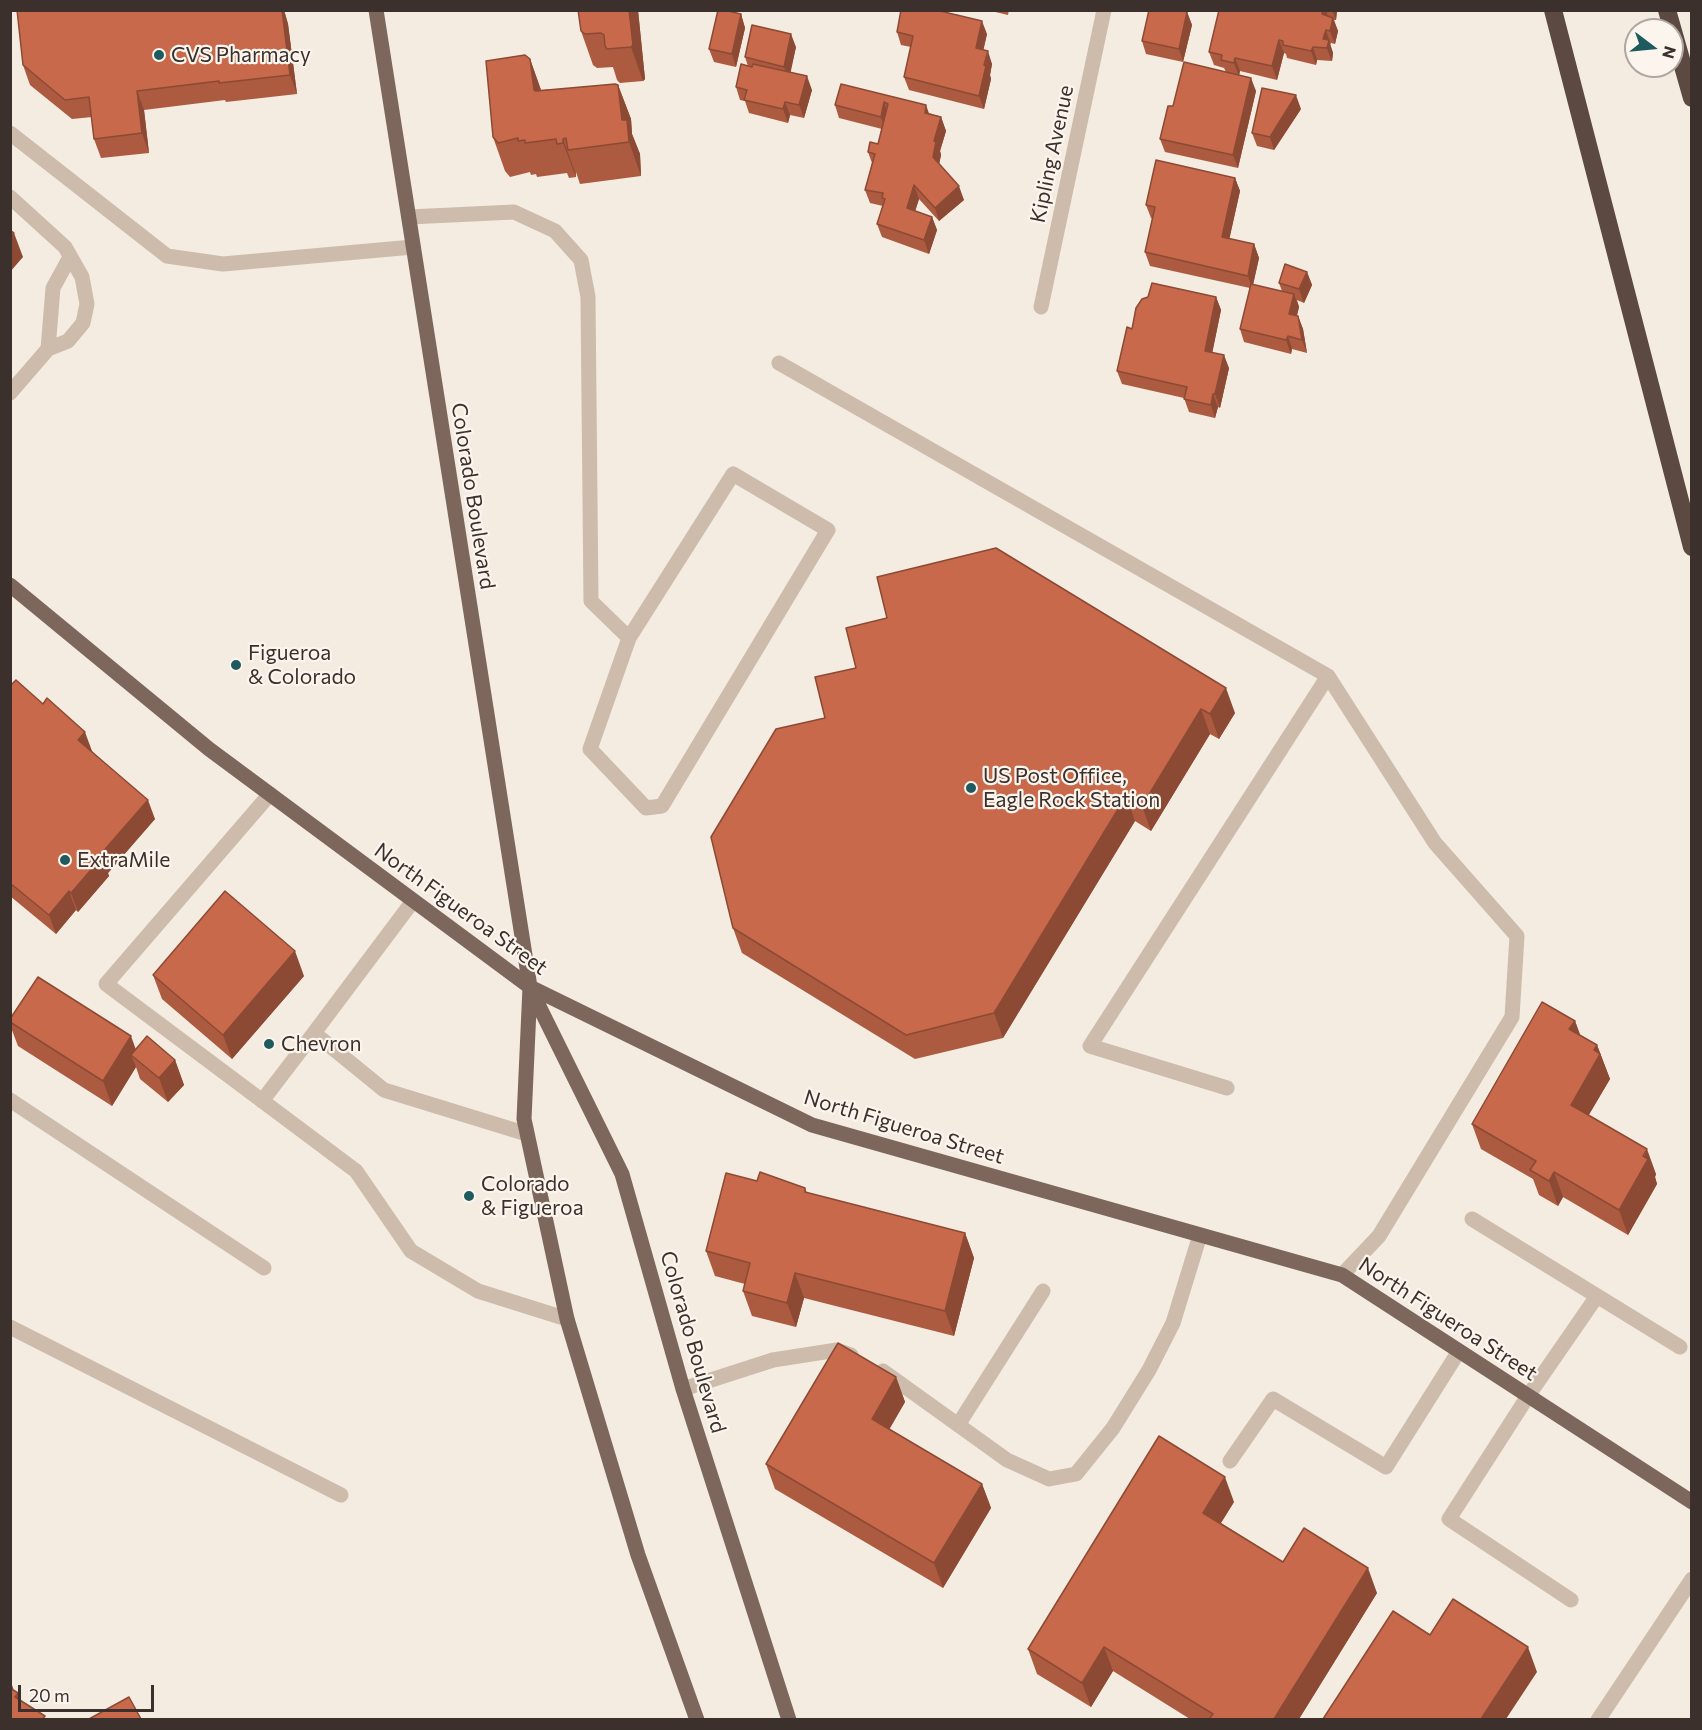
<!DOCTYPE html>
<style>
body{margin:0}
#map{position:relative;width:1702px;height:1730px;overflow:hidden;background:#f4ebe1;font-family:Commissioner,sans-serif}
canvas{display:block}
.frame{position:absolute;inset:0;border:12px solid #3b302b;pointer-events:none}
.north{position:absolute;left:1624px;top:18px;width:60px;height:60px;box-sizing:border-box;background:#fbf5ee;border:2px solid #aea6a0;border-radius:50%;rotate:106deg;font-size:16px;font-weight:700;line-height:24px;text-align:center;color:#3b302b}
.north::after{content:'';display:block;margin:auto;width:21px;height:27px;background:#1f5a5e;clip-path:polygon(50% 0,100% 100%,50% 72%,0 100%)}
.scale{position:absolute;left:18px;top:1685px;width:136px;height:27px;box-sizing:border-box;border:3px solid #3b302b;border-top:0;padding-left:8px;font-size:18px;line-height:21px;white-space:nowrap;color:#3b302b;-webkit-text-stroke:4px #fbf5ee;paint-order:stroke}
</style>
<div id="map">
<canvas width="1702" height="1730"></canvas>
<div class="frame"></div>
<div class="north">N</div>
<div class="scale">20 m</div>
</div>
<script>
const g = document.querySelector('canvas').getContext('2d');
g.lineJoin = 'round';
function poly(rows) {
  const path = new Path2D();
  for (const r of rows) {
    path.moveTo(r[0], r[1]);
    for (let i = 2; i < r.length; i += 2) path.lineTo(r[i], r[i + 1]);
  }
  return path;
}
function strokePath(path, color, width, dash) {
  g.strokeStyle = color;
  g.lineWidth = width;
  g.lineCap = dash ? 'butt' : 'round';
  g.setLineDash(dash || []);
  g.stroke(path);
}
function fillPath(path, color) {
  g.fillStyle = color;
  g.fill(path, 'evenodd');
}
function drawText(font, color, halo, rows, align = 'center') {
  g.font = font + ' Commissioner,sans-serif';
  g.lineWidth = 4.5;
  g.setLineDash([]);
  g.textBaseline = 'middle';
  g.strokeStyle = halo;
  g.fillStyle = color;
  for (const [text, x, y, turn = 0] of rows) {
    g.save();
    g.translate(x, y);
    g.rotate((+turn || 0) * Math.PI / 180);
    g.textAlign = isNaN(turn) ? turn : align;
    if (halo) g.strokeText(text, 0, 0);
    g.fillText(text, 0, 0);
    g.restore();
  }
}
strokePath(poly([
 [10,133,167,256,223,264,413,247],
 [10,197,65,247,82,277,87,304,83,323,68,341,48,349,10,393],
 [409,217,514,212,555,231,581,260,588,297,591,601,629,638],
 [1041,307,1104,10],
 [48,349,53,288,70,257],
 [779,363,1328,676,1435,843,1517,936,1512,1017,1379,1236,1342,1275],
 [733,474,828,530,662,806,646,808,590,749,629,638,733,474],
 [270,794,106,984,356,1171,411,1251,478,1291,567,1319],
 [314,1033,413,901],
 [1227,1088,1090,1046,1328,676],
 [10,1100,264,1268],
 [262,1101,314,1033,384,1090,527,1134],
 [1472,1219,1680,1347],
 [10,1327,341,1495],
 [883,1371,1007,1460,1049,1479,1076,1474,1113,1428,1149,1370,1173,1323,1200,1235],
 [683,1389,773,1360,837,1350,851,1355],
 [958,1425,1043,1291],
 [1230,1461,1273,1399,1386,1467,1459,1351],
 [1571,1600,1449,1519,1528,1396,1597,1296],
 [1598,1720,1692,1579]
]), '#cdbbac', 15);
strokePath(poly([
 [376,10,530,987,524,1119,567,1319,638,1555,697,1720],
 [10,585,209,749,530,987,812,1125,1342,1275,1692,1502],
 [531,990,622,1174,683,1389,789,1720]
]), '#7d675c', 15);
strokePath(poly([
 [1553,10,1692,547],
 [1667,10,1692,98]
]), '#5c4a42', 18);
fillPath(poly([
 [17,10,284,10,288,24,297,94,226,102,225,100,144,110,149,153,101,158,94,139,92,117,72,119,30,85,23,65],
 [638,10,645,79,643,81,620,83,617,80,613,67,597,68,593,65,581,31],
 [987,10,1009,10,1008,15],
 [1219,10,1337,10,1337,12,1336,20,1334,20,1338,31,1335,44,1331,43,1330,45,1333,53,1332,61,1317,60,1316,65,1287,58,1286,54,1284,53,1277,80,1240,71,1239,75,1256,91,1238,168,1165,152,1160,139,1173,106,1226,72,1224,68,1214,65,1209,52],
 [1187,12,1192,25,1183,62,1146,54,1142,41],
 [741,14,745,28,736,67,714,62,709,49],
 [897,32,987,34,983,50,992,64,990,75,991,79,984,109,909,90,904,77,911,47,901,45],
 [796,47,790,72,812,90,804,118,790,115,788,123,749,113,745,101,740,100,736,87,748,66,745,57],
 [530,59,541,90,618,85,631,119,632,134,640,154,641,176,580,184,576,172,576,177,569,178,567,173,537,177,536,174,531,175,530,172,510,177,505,171,493,137],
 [841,84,941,117,946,131,940,151,941,155,939,164,964,200,939,221,919,199,915,211,932,217,937,230,929,254,882,237,877,224,883,206,870,203,865,190,872,163,868,152,878,144,882,129,839,118,835,105],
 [1301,109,1274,150,1257,146,1252,133],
 [1235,178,1240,191,1229,239,1254,244,1259,258,1253,285,1282,291,1279,283,1307,272,1312,285,1304,303,1297,300,1299,307,1297,315,1298,316,1303,329,1307,353,1292,349,1291,354,1244,342,1240,329,1250,288,1150,266,1145,252,1153,219,1151,218,1146,205],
 [1216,297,1221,310,1212,353,1229,368,1220,408,1218,407,1215,418,1189,412,1184,398,1122,384,1117,371,1132,329],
 [815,677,1235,713,1219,739,1210,734,1151,831,1135,821,1003,1038,915,1059,742,953,733,928,825,718],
 [10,686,92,751,155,819,108,873,109,876,78,912,76,910,56,934,10,896],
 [153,975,304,976,232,1059,162,999],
 [10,1019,136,1049,175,1060,184,1085,168,1102,140,1079,136,1067,112,1106,18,1046,10,1025],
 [1575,1021,1580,1035,1597,1045,1610,1079,1588,1116,1656,1174,1655,1177,1657,1184,1628,1235,1563,1197,1558,1206,1539,1195,1533,1179,1481,1149,1472,1124],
 [757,1181,805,1188,807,1193,965,1233,974,1258,954,1336,804,1298,796,1327,752,1316,743,1291,745,1284,715,1276,706,1251],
 [896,1377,905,1402,889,1429,982,1484,991,1508,943,1588,775,1489,766,1464],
 [1234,1502,1221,1523,1283,1562,1377,1593,1299,1719,1190,1719,1113,1671,1091,1707,1037,1674,1028,1649]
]), '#ac5a40');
fillPath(poly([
 [281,10,284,10,288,24,297,94,290,75],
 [629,10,638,10,645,79,643,81,631,47],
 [1323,10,1326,10,1329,19,1322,14],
 [1332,10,1337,10,1336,20],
 [1187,12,1192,25,1183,62,1179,49],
 [741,14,745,28,736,67,732,54],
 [1333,18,1338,31,1335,44,1330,31],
 [982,21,987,34,981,61,976,48],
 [1326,30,1333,53,1332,61,1323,39],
 [791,34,796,47,789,80,784,67],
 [1279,40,1284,53,1277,80,1272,66],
 [1313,47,1317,60,1316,65,1311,51],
 [988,51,992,64,990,75,991,79,984,109,979,96],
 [1235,58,1240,71,1239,76,1234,63],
 [530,59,542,93,534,90],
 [807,76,812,90,804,118,799,105],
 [1251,78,1256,91,1238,168,1233,155],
 [618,85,631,119,632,134,640,154,641,176,629,142,622,120],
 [137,91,144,110,149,153,142,133],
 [1296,95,1301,109,1274,150,1270,137],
 [785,102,790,115,788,123,783,109],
 [884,102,889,116,885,130,881,117],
 [926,105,931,119,925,113],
 [941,117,946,131,940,151,941,155,938,170,933,157,934,141],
 [563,139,575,172,576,177,563,143],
 [1235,178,1240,191,1227,250,1222,237],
 [914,185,919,199,912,221,907,208],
 [959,186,964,200,939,221,935,208],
 [932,217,937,230,929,254,924,240],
 [14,233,23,257,10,272,10,237],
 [1254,244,1259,258,1252,289,1248,276],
 [1307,272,1312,285,1304,303,1299,289],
 [1294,294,1299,307,1294,327,1289,314],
 [1216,297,1221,310,1210,364,1205,351],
 [1298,316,1303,329,1307,353,1302,340],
 [1288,336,1292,349,1291,354,1286,340],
 [1224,355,1229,368,1220,408,1215,394],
 [1213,394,1218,407,1215,418,1211,405],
 [1226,688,1235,713,1219,739,1210,714],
 [1201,709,1210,734,1151,831,1142,806],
 [85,732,92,751,85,760,78,740],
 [1126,796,1135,821,1003,1038,994,1013],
 [148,800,155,819,108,873,109,876,78,912,71,893,100,855],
 [69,891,76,910,56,934,49,915],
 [295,951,304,976,232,1059,223,1035],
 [1575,1021,1584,1045,1569,1029],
 [131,1036,140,1061,131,1055,136,1067,112,1106,103,1081],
 [1597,1045,1610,1079,1580,1130,1571,1105],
 [175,1060,184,1085,168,1102,159,1078],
 [1647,1149,1656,1174,1655,1177,1657,1184,1628,1235,1619,1210],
 [1554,1172,1563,1197,1558,1206,1549,1181],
 [965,1233,974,1258,954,1336,945,1311],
 [795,1273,804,1298,796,1327,787,1303],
 [896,1377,905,1402,881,1444,872,1419],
 [1225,1477,1234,1502,1212,1537,1203,1513],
 [982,1484,991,1508,943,1588,934,1563],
 [1368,1568,1377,1593,1299,1719,1274,1719],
 [1104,1647,1113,1671,1091,1707,1082,1683],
 [1528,1647,1537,1672,1506,1719,1481,1719],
 [12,1685,16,1696,18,1693,23,1706,15,1699,10,1691,10,1686]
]), '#8c4a34');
const building = poly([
 [17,10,282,10,290,75,219,83,219,81,137,91,142,133,94,139,89,97,65,100,23,65,17,10],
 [578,10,629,10,633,45,631,47,607,49,605,46,604,35,601,33,585,34,581,31,578,10],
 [718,10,724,10,741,14,732,54,709,49,718,10],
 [901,10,936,10,982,21,976,48,988,51,984,65,986,66,979,96,904,77,913,36,897,32,901,10],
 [1149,10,1181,10,1187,12,1179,49,1142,41,1149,10],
 [1219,10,1323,10,1322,14,1333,18,1330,31,1326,30,1323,39,1329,40,1327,48,1313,47,1311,51,1283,45,1283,41,1279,40,1272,66,1235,58,1234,63,1221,60,1222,55,1209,52,1219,10],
 [752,25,791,34,784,67,745,57,752,25],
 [525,55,530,59,534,90,536,91,615,84,618,85,622,120,627,120,629,142,568,150,566,138,563,139,563,143,557,144,556,139,525,143,525,140,518,141,518,138,498,143,493,137,486,61,525,55],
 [1184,62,1251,78,1233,155,1160,139,1168,106,1173,106,1184,62],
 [741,64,752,67,753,64,807,76,799,105,785,102,783,109,744,100,747,90,736,87,741,64],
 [841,84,926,105,925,113,941,117,934,141,936,142,933,157,959,186,935,208,914,185,907,208,932,217,924,240,877,224,885,199,882,198,883,193,865,190,875,154,868,152,870,142,878,144,888,104,884,102,881,117,835,105,841,84],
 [1262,88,1296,95,1270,137,1252,133,1262,88],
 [1156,160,1235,178,1222,237,1254,244,1248,276,1145,252,1155,207,1146,205,1156,160],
 [10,230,14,233,10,237,10,230],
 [1285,264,1307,272,1299,289,1279,283,1285,264],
 [1152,283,1216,297,1205,351,1224,355,1215,394,1213,394,1211,405,1184,399,1187,387,1117,371,1127,327,1132,329,1136,308,1142,299,1148,297,1152,283],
 [1251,284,1294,294,1289,314,1298,316,1302,340,1288,336,1286,340,1240,329,1251,284],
 [996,548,1226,688,1210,714,1201,709,1142,806,1126,796,994,1013,906,1035,733,928,711,837,776,729,825,718,815,677,856,668,846,628,887,618,877,577,996,548],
 [16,680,43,704,47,698,85,732,78,740,148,800,100,855,102,857,71,893,69,891,49,915,10,883,10,686,16,680],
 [225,891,295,951,223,1035,153,975,225,891],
 [38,977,131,1036,103,1081,10,1022,10,1019,38,977],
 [1542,1002,1575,1021,1569,1029,1597,1045,1594,1050,1600,1054,1571,1105,1647,1149,1643,1156,1648,1159,1619,1210,1554,1172,1549,1181,1530,1170,1536,1161,1472,1124,1542,1002],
 [147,1036,175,1060,159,1078,131,1055,147,1036],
 [760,1172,805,1188,805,1192,965,1233,945,1311,795,1273,787,1303,743,1291,750,1263,706,1251,726,1173,757,1181,760,1172],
 [838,1343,896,1377,872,1419,982,1484,934,1563,766,1464,838,1343],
 [1159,1436,1225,1477,1203,1513,1283,1562,1304,1528,1368,1568,1274,1719,1209,1719,1213,1714,1104,1647,1082,1683,1028,1649,1159,1436],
 [1453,1599,1528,1647,1481,1719,1323,1719,1393,1611,1430,1635,1453,1599],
 [10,1688,18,1693,15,1697,45,1716,43,1719,10,1719,10,1688],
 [129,1697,141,1719,89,1719,129,1697]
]);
fillPath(building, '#c8694b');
strokePath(building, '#8c4a34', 1.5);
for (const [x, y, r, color] of [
 [159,55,6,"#1f5a5e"],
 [236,665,6,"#1f5a5e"],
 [971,788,6,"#1f5a5e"],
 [65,860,6,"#1f5a5e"],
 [269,1044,6,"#1f5a5e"],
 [469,1196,6,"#1f5a5e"]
]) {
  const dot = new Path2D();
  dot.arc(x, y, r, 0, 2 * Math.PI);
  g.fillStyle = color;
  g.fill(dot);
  strokePath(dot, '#fbf5ee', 2);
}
drawText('21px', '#3b302b', '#fbf5ee', [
 ["CVS Pharmacy",171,55],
 ["Figueroa",248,653],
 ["& Colorado",248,677],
 ["US Post Office,",983,776],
 ["Eagle Rock Station",983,800],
 ["ExtraMile",77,860],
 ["Chevron",281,1044],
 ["Colorado",481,1184],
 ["& Figueroa",481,1208]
], 'left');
drawText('21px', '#3b302b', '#fbf5ee', [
 ["Kipling Avenue",1052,154,-78],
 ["Colorado Boulevard",473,496,81],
 ["North Figueroa Street",461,909,36],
 ["North Figueroa Street",904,1127,17],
 ["North Figueroa Street",1448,1319,33],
 ["Colorado Boulevard",693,1342,74]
]);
</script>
